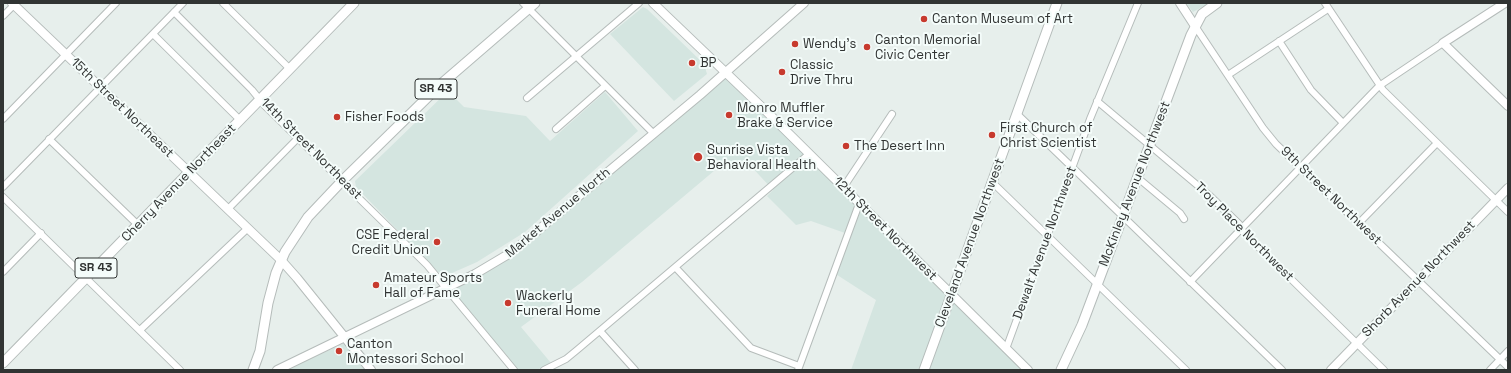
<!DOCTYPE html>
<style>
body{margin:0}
#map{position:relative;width:1511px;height:373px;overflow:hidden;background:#e7efec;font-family:"Space Grotesk",sans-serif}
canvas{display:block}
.frame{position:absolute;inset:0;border:4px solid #313433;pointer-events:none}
</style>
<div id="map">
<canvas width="1511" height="373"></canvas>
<div class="frame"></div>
</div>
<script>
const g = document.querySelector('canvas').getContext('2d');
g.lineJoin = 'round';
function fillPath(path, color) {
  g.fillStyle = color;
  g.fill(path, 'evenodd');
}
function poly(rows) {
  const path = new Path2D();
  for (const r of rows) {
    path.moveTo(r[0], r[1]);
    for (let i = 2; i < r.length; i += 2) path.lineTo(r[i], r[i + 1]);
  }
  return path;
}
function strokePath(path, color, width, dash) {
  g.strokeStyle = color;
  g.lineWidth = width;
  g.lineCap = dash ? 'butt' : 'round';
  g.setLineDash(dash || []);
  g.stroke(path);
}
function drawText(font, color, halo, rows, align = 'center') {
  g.font = font + ' "Space Grotesk",sans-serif';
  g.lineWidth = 4;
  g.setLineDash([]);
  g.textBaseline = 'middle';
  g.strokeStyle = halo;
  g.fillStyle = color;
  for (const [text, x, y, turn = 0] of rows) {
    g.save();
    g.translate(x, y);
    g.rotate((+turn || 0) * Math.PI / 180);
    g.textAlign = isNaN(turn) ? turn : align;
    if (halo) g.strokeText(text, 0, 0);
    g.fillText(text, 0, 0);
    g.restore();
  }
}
fillPath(poly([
 [1186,3,1209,3,1193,12],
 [643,7,647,9,704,64,707,74,674,101,610,34],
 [726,76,1022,370,851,370,876,300,831,271,845,233,811,221,796,225,767,196,773,190,747,162,737,170,727,160,582,282,521,327,551,363,537,370,519,370,451,289,506,260,527,245,598,183],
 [448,91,464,107,526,116,550,141,605,92,638,131,525,232,477,262,443,277,356,187,355,181],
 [345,343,367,370,286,370,309,359]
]), '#d4e5e0');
const street = poly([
 [223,3,290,69],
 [523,3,653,133],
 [1325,3,1383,90,1508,212],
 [174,12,252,90,265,106,427,265,514,370],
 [3,16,16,3],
 [1195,26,1263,128,1276,144,1508,367],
 [153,34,240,120],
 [1279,41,1311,90,1343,123],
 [1228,75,1328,9],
 [527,98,639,3],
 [1097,101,1209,195,1239,224,1244,233,1384,370],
 [1017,114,1282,370],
 [3,119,116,3],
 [556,129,605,86],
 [49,139,138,225],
 [1138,178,1180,213,1184,219],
 [992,182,1186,370],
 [3,187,183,3],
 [843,188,892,114],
 [3,197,180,370],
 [228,209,298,138],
 [1359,223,1437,143],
 [676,268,751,348,799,366],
 [3,272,41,233],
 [1190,282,1379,86,1443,43],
 [140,330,248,228],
 [600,331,635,370],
 [1006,349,1090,119,1138,3],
 [544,370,566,359,577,350,809,154],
 [798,370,859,204],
 [1490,370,1508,351]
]);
const secondary = poly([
 [12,3,281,260,297,278,371,370],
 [653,3,767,112,1028,370],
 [1180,3,1195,26],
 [1505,3,1443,43,1508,106],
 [277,370,475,274,512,252,700,95,804,3],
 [1331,370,1508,188]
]);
const primary = poly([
 [3,363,354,3],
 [253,370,260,351,268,303,276,273,285,252,308,217,342,181,440,85,535,3],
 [924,370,1057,3],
 [1061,370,1082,325,1191,35,1202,14,1217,3]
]);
strokePath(street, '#b5bcba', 8);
strokePath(secondary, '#b5bcba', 10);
strokePath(primary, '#b5bcba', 11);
strokePath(street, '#fff', 6);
strokePath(secondary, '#fff', 8);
strokePath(primary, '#fff', 9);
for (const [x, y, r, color] of [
 [924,19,4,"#c73a2e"],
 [795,44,4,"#c73a2e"],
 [867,47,4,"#c73a2e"],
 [692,63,4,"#c73a2e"],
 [782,72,4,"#c73a2e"],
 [729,115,4,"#c73a2e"],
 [337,117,4,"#c73a2e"],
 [992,135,4,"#c73a2e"],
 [846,146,4,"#c73a2e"],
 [698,157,5,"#c73a2e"],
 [437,242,4,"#c73a2e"],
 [376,285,4,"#c73a2e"],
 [508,303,4,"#c73a2e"],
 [339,351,4,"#c73a2e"]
]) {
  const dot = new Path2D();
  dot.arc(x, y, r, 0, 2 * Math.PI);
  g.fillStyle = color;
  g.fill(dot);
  strokePath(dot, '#f4fcfa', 1.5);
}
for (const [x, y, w] of [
 [436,89,42],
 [96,268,42]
]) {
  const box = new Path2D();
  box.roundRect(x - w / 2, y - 10, w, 20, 3);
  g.fillStyle = '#f4fcfa';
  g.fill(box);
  strokePath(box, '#313433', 1);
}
drawText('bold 12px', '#313433', null, [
 ["SR 43",436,89],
 ["SR 43",96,268]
]);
drawText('13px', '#313433', '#f4fcfa', [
 ["Canton Museum of Art",932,19],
 ["Canton Memorial",875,40],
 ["Civic Center",875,55],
 ["Wendy's",803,44],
 ["BP",700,63],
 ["Classic",790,65],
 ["Drive Thru",790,80],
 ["Monro Muffler",737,108],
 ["Brake & Service",737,123],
 ["Fisher Foods",345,117],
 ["First Church of",1000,128],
 ["Christ Scientist",1000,143],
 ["The Desert Inn",854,146],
 ["Sunrise Vista",707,150],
 ["Behavioral Health",707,165],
 ["CSE Federal",429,235,"right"],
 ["Credit Union",429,250,"right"],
 ["Amateur Sports",384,278],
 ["Hall of Fame",384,293],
 ["Wackerly",516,296],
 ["Funeral Home",516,311],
 ["Canton",347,344],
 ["Montessori School",347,359]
], 'left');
drawText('13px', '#313433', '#f4fcfa', [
 ["15th Street Northeast",122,108,44],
 ["14th Street Northeast",311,149,45],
 ["Cherry Avenue Northeast",179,183,-46],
 ["McKinley Avenue Northwest",1135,184,-69],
 ["9th Street Northwest",1331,196,44],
 ["Market Avenue North",558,213,-40],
 ["12th Street Northwest",885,229,45],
 ["Troy Place Northwest",1244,232,45],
 ["Cleveland Avenue Northwest",970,243,-70],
 ["Dewalt Avenue Northwest",1045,243,-70],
 ["Shorb Avenue Northwest",1419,279,-46]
]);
</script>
